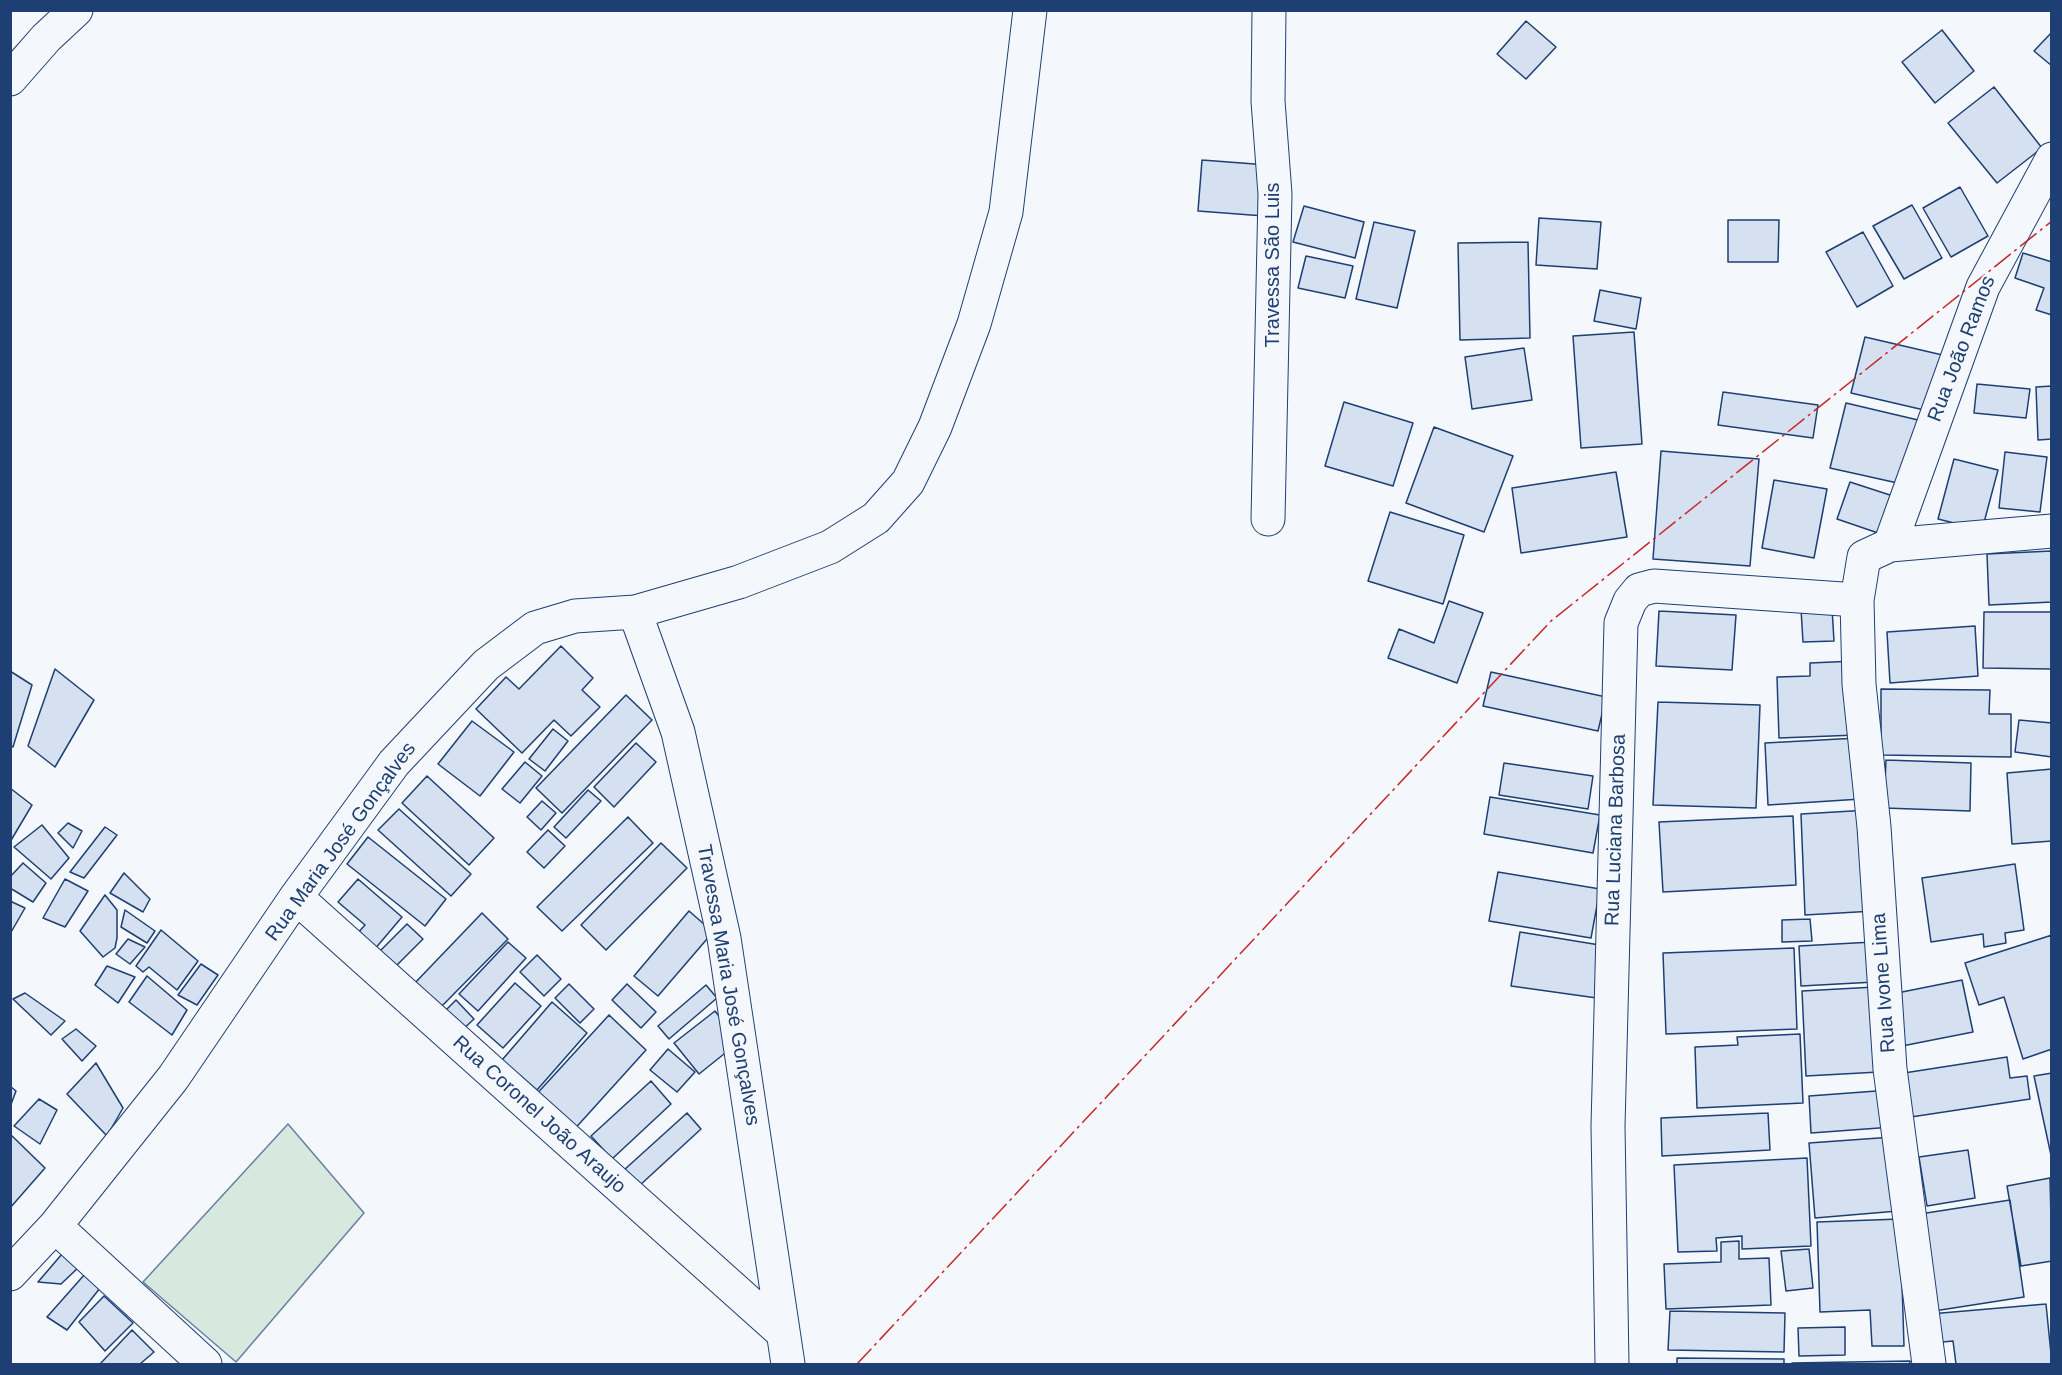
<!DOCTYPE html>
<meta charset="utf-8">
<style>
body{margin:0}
#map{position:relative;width:2062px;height:1375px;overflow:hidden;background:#f4f7fb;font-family:Helvetica,sans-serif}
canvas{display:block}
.frame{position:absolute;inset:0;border:12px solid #1d3f73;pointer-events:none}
</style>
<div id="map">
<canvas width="2062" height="1375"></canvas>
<div class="frame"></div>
</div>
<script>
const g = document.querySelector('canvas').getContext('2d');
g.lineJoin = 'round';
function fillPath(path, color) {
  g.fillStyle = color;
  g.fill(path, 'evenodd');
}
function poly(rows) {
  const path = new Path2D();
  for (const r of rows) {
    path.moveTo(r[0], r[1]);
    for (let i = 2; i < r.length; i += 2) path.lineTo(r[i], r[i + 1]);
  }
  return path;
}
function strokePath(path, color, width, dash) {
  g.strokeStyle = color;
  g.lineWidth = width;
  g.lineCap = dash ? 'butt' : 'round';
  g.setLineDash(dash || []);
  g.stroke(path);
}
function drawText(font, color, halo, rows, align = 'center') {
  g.font = font + ' Helvetica,sans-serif';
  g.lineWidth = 4.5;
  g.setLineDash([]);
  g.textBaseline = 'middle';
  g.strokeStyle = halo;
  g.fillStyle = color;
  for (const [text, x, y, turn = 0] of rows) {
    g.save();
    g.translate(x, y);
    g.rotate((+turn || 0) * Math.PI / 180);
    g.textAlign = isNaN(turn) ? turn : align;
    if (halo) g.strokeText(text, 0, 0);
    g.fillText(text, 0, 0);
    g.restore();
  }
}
const green = poly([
 [288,1124,364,1213,236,1362,143,1282,288,1124]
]);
fillPath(green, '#d7e8df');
strokePath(green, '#687fa3', 1.5);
const building = poly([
 [1526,21,1556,47,1526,79,1497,54,1526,21],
 [1942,30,1974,71,1935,103,1902,62,1942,30],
 [2052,32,2052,66,2034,51,2052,32],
 [1994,87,2042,148,1997,183,1948,123,1994,87],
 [1202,160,1268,165,1264,216,1198,211,1202,160],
 [1960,187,1988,236,1951,257,1923,208,1960,187],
 [1912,205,1942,258,1904,279,1873,226,1912,205],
 [1304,206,1364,222,1355,258,1293,242,1304,206],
 [1539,218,1601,222,1597,269,1536,265,1539,218],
 [1728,220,1779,220,1778,262,1728,262,1728,220],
 [1374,222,1415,231,1397,308,1356,299,1374,222],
 [1863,232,1893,286,1857,307,1826,252,1863,232],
 [1528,242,1530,338,1460,340,1458,243,1528,242],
 [2023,253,2052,262,2052,315,2036,310,2044,288,2015,278,2023,253],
 [1306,256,1353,266,1345,298,1298,288,1306,256],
 [1600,290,1641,298,1636,329,1594,321,1600,290],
 [1634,332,1642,444,1581,448,1573,336,1634,332],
 [1865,337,1951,357,1937,413,1851,393,1865,337],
 [1524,348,1532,400,1472,409,1465,357,1524,348],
 [1977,384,2030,389,2026,418,1974,413,1977,384],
 [2052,386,2052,439,2038,440,2036,387,2052,386],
 [1723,392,1818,405,1813,438,1718,425,1723,392],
 [1344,402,1413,423,1393,486,1325,466,1344,402],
 [1846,403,1918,420,1902,484,1830,468,1846,403],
 [1434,427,1513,456,1484,532,1406,503,1434,427],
 [1661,451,1759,459,1750,566,1653,559,1661,451],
 [2005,452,2047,457,2040,512,1999,508,2005,452],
 [1954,459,1998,470,1982,530,1938,519,1954,459],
 [1616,472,1627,537,1521,553,1512,488,1616,472],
 [1774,480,1827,489,1814,558,1762,548,1774,480],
 [1850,482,1893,496,1881,534,1837,519,1850,482],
 [1390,512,1464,535,1443,604,1368,581,1390,512],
 [2052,551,2052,602,1989,605,1987,554,2052,551],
 [1449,601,1483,613,1457,683,1388,658,1399,629,1434,643,1449,601],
 [1832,608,1834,641,1803,642,1801,609,1832,608],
 [1659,611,1736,615,1732,670,1656,666,1659,611],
 [1984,612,2052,612,2052,669,1983,668,1984,612],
 [1975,626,1978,676,1890,683,1887,632,1975,626],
 [561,646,593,678,582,690,600,707,571,736,554,720,522,753,476,709,506,677,519,689,561,646],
 [1855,661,1857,735,1779,738,1777,677,1810,676,1810,663,1855,661],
 [55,669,94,700,55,767,28,746,55,669],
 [10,671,32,685,13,747,10,745,10,671],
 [1491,672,1606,697,1598,731,1483,706,1491,672],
 [1881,689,1990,690,1989,714,2011,714,2011,757,1881,755,1881,689],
 [626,695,652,720,562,813,536,788,626,695],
 [1658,702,1760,705,1756,808,1653,805,1658,702],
 [2019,720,2052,723,2052,757,2015,752,2019,720],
 [472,721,514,752,480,796,438,764,472,721],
 [553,729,568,741,545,771,529,759,553,729],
 [1858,738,1861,799,1768,805,1765,743,1858,738],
 [636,743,656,762,614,807,594,787,636,743],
 [1886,760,1971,763,1970,811,1884,808,1886,760],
 [525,762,542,776,520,803,502,789,525,762],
 [1504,763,1593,776,1588,809,1499,795,1504,763],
 [2052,769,2052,841,2012,844,2007,773,2052,769],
 [427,776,494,838,469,865,402,803,427,776],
 [10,788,32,805,10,842,10,788],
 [588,790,601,801,566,838,554,827,588,790],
 [1490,797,1600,815,1593,853,1484,834,1490,797],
 [542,801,556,813,541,830,527,817,542,801],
 [399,809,471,874,451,896,378,830,399,809],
 [1869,810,1874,911,1805,915,1801,814,1869,810],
 [1793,816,1796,885,1663,892,1659,822,1793,816],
 [628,817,653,843,562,931,537,907,628,817],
 [68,823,82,831,73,848,58,833,68,823],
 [42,825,69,858,51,879,14,847,42,825],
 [105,827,117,835,84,878,70,872,105,827],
 [548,830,565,846,544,868,527,852,548,830],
 [368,837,446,899,425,926,347,864,368,837],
 [661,843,687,868,606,950,581,925,661,843],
 [23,863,46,883,33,902,10,888,10,877,23,863],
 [2015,864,2024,930,2005,933,2006,943,1984,947,1983,934,1931,942,1922,878,2015,864],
 [1498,872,1600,889,1591,938,1489,921,1498,872],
 [124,873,150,899,143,912,110,893,124,873],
 [65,879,88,891,65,927,43,918,65,879],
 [358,879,402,917,374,950,356,935,365,925,338,902,358,879],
 [105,895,117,910,117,938,115,948,103,957,80,931,105,895],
 [10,901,25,908,10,934,10,901],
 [125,910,155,931,147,943,121,927,125,910],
 [689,911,713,932,658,996,634,976,689,911],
 [482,913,508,939,438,1010,412,986,482,913],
 [1810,919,1812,941,1782,942,1782,920,1810,919],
 [407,924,423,939,396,966,380,951,407,924],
 [161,930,198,961,177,990,149,967,143,972,136,966,161,930],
 [1520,932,1612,947,1604,999,1511,986,1520,932],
 [2052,935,2052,1049,2023,1059,2004,997,1979,1005,1965,963,2052,935],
 [128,939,145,947,130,964,116,954,128,939],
 [508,942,526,958,478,1011,459,994,508,942],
 [1873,942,1875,982,1801,986,1799,946,1873,942],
 [1794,948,1797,1029,1666,1034,1663,953,1794,948],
 [537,955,561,979,544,996,520,972,537,955],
 [201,964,218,975,197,1005,178,995,201,964],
 [107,966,135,977,118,1003,95,985,107,966],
 [147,976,187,1010,172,1035,129,1002,147,976],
 [1962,980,1973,1032,1902,1046,1892,994,1962,980],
 [515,983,541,1006,503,1048,477,1025,515,983],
 [569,984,594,1009,580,1023,555,998,569,984],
 [627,984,656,1012,641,1028,612,1000,627,984],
 [706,985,717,998,669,1039,658,1026,706,985],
 [1875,987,1879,1072,1806,1076,1802,991,1875,987],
 [25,993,65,1021,51,1035,13,999,25,993],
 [456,1000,474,1019,459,1033,442,1014,456,1000],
 [552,1002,587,1033,537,1090,502,1060,552,1002],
 [715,1011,739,1042,699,1074,674,1043,715,1011],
 [609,1015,646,1050,571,1133,533,1098,609,1015],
 [76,1029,96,1046,82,1061,62,1039,76,1029],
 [1800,1034,1803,1103,1697,1108,1695,1047,1738,1045,1737,1037,1800,1034],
 [668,1049,695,1072,677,1092,650,1070,668,1049],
 [2007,1057,2010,1078,2027,1076,2030,1099,1911,1117,1904,1073,2007,1057],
 [96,1063,123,1108,107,1136,67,1094,96,1063],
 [2052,1073,2052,1160,2034,1076,2052,1073],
 [651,1081,671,1104,612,1159,591,1136,651,1081],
 [10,1086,16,1091,10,1107,10,1086],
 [1890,1090,1893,1127,1811,1133,1809,1096,1890,1090],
 [39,1099,57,1110,40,1144,14,1126,39,1099],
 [687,1113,701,1129,639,1186,624,1170,687,1113],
 [1768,1113,1770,1150,1662,1156,1661,1118,1768,1113],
 [10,1134,45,1168,10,1208,10,1134],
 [1893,1137,1898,1211,1815,1218,1809,1143,1893,1137],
 [1968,1150,1975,1198,1927,1206,1919,1157,1968,1150],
 [1807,1158,1811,1246,1742,1249,1742,1236,1716,1238,1717,1251,1678,1252,1674,1165,1807,1158],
 [2050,1178,2052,1261,2021,1266,2007,1186,2050,1178],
 [2010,1200,2024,1297,1934,1311,1920,1214,2010,1200],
 [1900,1219,1904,1346,1872,1346,1870,1310,1820,1312,1817,1222,1900,1219],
 [1739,1241,1739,1259,1769,1258,1771,1305,1666,1309,1664,1264,1721,1262,1721,1242,1739,1241],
 [1809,1249,1813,1288,1786,1291,1781,1251,1809,1249],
 [62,1254,80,1266,61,1284,38,1282,62,1254],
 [85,1274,100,1288,67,1330,47,1317,85,1274],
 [104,1296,133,1323,105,1351,79,1322,104,1296],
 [2046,1304,2052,1364,1956,1364,1953,1341,1932,1343,1930,1314,2046,1304],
 [1670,1311,1785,1313,1784,1352,1668,1350,1670,1311],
 [1845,1327,1845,1355,1799,1356,1798,1328,1845,1327],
 [132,1330,154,1352,140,1364,100,1364,132,1330],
 [1677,1358,1784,1359,1784,1364,1677,1364,1677,1358],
 [1910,1361,1910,1364,1792,1364,1792,1363,1910,1361]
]);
fillPath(building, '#d5e0f0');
strokePath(building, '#1d3f73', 1.5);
const street = poly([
 [1268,519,1275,194,1268,101,1269,10],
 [1890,545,1983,287,2052,159],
 [635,612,678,732,724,938,788,1364],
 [296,897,783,1333],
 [55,1226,205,1364],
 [10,1274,55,1226,173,1078,296,897,394,763,486,665,535,628,575,616,635,612,739,582,830,547,876,518,908,482,935,427,974,324,1006,212,1030,10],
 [1612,1364,1608,1126,1621,623,1630,601,1639,590,1654,586,1857,600],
 [1929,1364,1890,1069,1874,827,1859,684,1857,600,1864,557,1890,545,2052,531]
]);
const primary = poly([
 [10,79,46,38,76,10]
]);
strokePath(street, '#1d3f73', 35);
strokePath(primary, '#1d3f73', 35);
strokePath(street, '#f4f7fb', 33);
strokePath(primary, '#f4f7fb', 33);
strokePath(poly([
 [857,1364,1551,621,2052,221]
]), '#c62828', 1.5, [21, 4.5, 3, 4.5]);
drawText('20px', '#1d3f73', '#f4f7fb', [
 ["Travessa São Luis",1273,265,-90],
 ["Rua João Ramos",1962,349,-69],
 ["Rua Luciana Barbosa",1616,830,-88],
 ["Rua Maria José Gonçalves",341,842,-54],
 ["Rua Ivone Lima",1884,983,-94],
 ["Travessa Maria José Gonçalves",728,985,80],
 ["Rua Coronel João Araujo",539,1115,42]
]);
</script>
